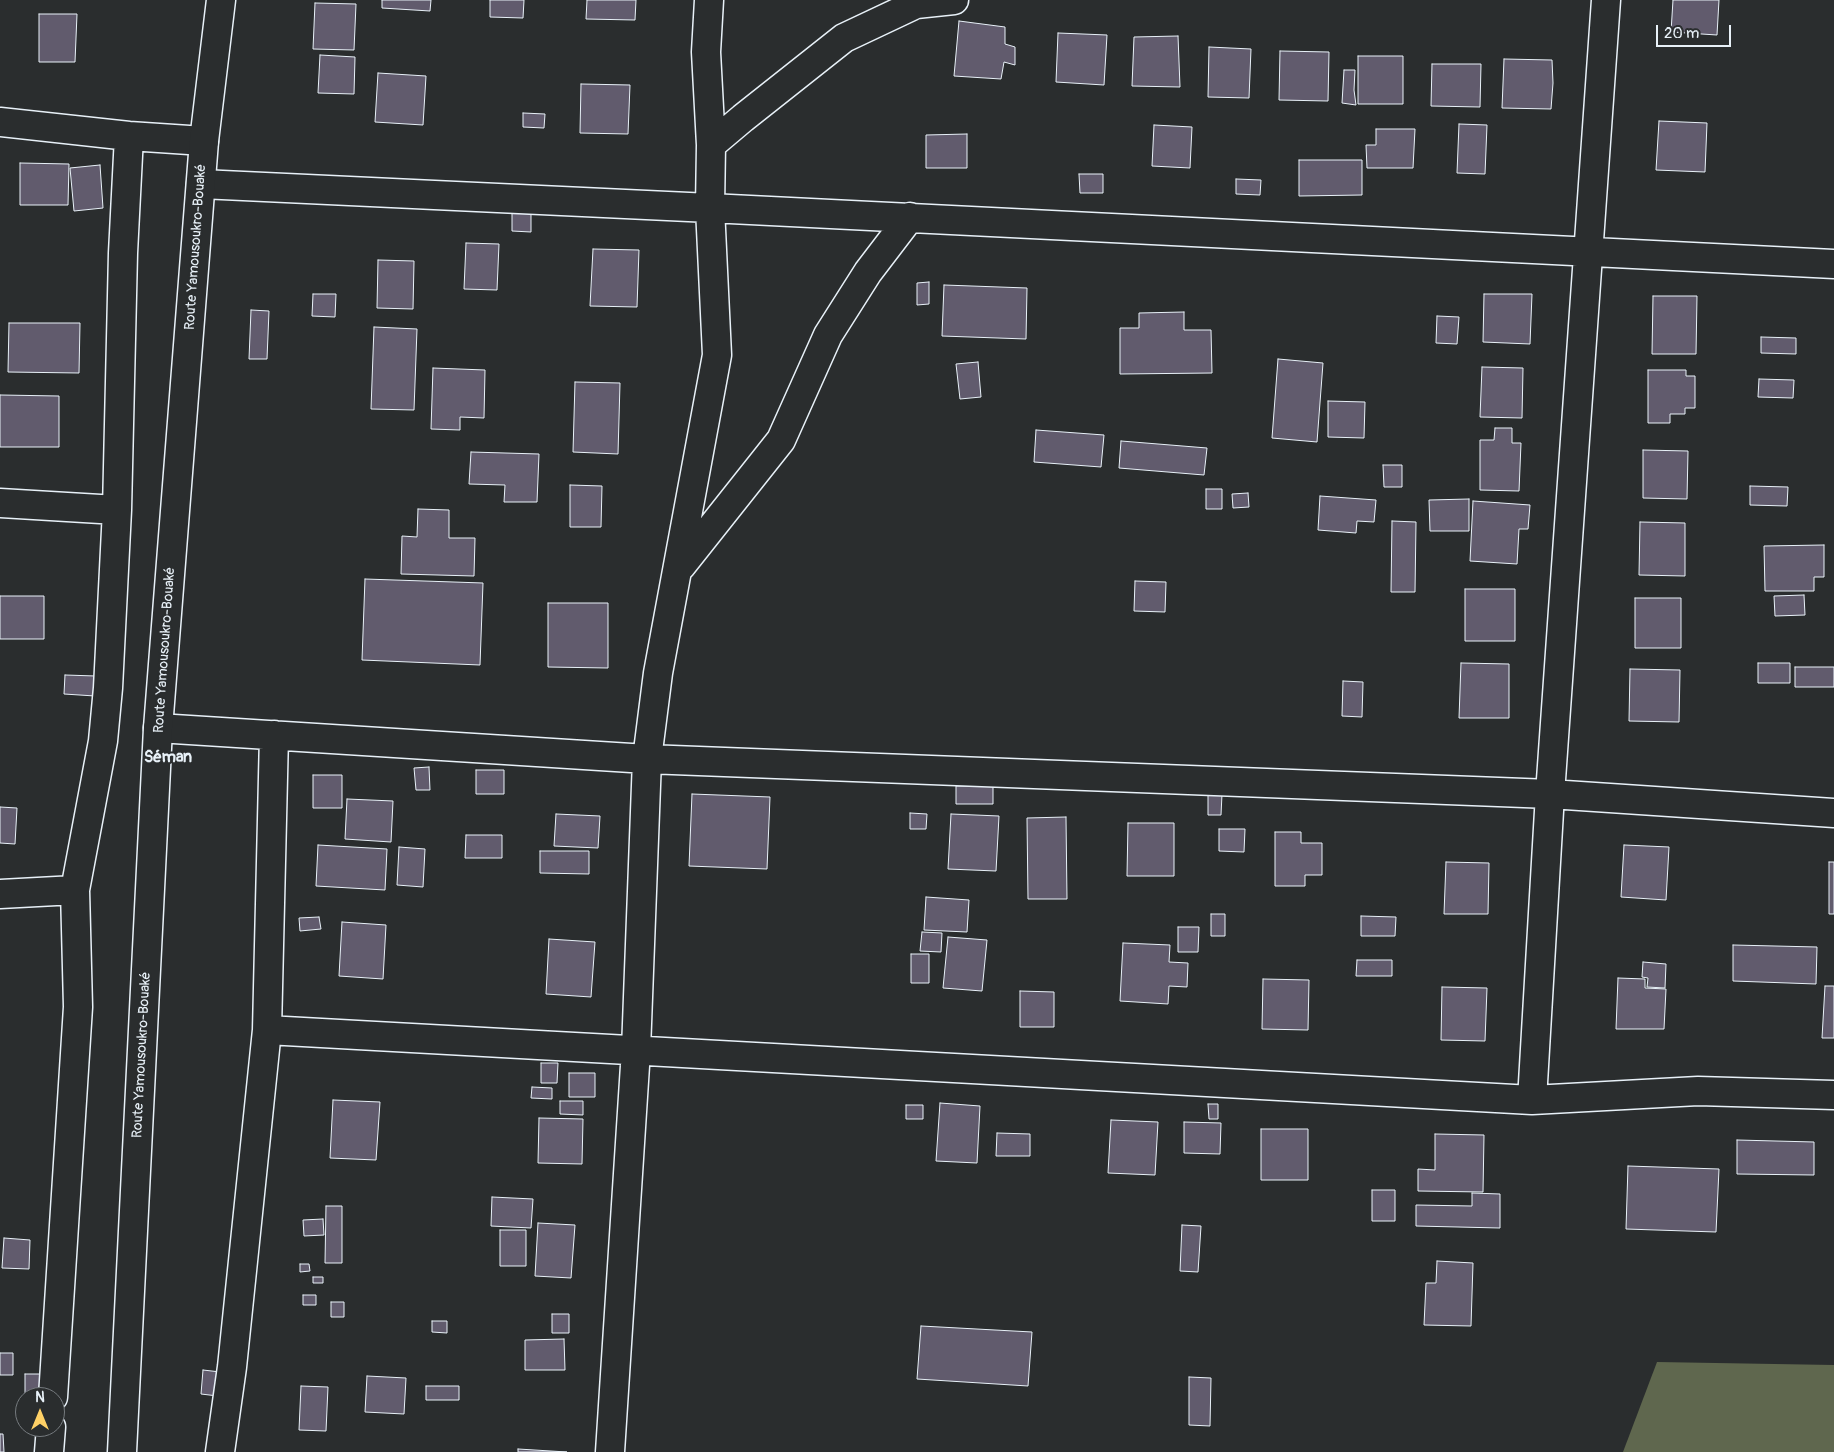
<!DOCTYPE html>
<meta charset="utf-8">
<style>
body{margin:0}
#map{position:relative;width:1834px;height:1452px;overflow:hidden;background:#2a2d2e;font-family:Pangolin,sans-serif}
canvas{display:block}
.north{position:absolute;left:15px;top:1387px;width:50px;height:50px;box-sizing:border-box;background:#2a2d2e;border:1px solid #767b7f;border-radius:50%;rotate:0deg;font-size:14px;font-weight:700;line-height:20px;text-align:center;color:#e8f1f8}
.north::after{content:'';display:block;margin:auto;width:18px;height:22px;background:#ffd166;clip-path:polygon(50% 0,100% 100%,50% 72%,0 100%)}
.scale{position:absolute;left:1656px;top:25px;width:75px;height:22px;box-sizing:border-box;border:2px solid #e8f1f8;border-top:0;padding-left:6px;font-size:15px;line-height:18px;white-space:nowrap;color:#e8f1f8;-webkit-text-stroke:4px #2a2d2e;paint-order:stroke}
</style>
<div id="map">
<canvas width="1834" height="1452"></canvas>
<div class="north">N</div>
<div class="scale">20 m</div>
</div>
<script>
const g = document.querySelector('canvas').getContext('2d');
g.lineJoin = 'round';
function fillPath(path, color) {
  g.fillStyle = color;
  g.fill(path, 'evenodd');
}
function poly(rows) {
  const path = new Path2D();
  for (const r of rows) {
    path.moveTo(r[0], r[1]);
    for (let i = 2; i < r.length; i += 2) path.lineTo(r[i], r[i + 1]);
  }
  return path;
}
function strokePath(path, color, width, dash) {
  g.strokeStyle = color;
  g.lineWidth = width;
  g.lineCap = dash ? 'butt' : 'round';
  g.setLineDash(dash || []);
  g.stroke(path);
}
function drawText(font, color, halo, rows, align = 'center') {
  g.font = font + ' Pangolin,sans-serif';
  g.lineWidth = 4;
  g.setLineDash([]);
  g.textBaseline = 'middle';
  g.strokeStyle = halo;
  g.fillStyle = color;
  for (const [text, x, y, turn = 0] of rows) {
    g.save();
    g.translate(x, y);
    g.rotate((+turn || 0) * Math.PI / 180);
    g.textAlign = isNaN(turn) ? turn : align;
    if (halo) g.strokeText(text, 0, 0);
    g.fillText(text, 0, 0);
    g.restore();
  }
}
fillPath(poly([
 [1657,1362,1834,1365,1834,1452,1623,1452]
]), '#5f674e');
const building = poly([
 [382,0,431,0,430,11,382,8,382,0],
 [490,0,524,0,523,18,490,17,490,0],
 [587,0,636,0,635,20,586,19,587,0],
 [1673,0,1719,0,1717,35,1671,32,1673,0],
 [315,3,356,4,354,50,313,49,315,3],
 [39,14,77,14,75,62,39,62,39,14],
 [959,21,1005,27,1005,44,1015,47,1015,65,1004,62,1001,79,954,76,959,21],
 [1058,33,1107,35,1104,85,1056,82,1058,33],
 [1178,36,1180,87,1132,86,1134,37,1178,36],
 [1209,47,1251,49,1249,98,1208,97,1209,47],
 [1280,51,1329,52,1328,101,1279,100,1280,51],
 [320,55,355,57,354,94,318,93,320,55],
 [1358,56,1403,56,1403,104,1358,104,1358,56],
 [1504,59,1552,60,1553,83,1551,109,1502,108,1504,59],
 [1432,64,1481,64,1480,107,1431,106,1432,64],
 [1344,70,1355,70,1354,90,1356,105,1342,103,1344,70],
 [378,73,426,76,423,125,375,122,378,73],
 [581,84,630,85,628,134,580,133,581,84],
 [523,113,545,114,544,128,523,127,523,113],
 [1659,121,1707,123,1705,172,1656,170,1659,121],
 [1459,124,1487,125,1485,174,1457,173,1459,124],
 [1154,125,1192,127,1190,168,1152,166,1154,125],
 [1376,129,1415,129,1413,168,1367,168,1366,145,1376,145,1376,129],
 [967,134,967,168,926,168,926,135,967,134],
 [1299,160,1362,160,1362,195,1299,196,1299,160],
 [20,163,69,164,68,205,20,205,20,163],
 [100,165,103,208,74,211,70,168,100,165],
 [1079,174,1103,174,1103,193,1080,193,1079,174],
 [1236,179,1261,180,1260,195,1236,194,1236,179],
 [512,212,531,213,531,232,512,231,512,212],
 [466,243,499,244,497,290,464,289,466,243],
 [593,249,639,250,637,307,590,306,593,249],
 [378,260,414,261,413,309,377,308,378,260],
 [929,282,929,304,917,305,917,283,929,282],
 [944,285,1027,288,1026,339,942,336,944,285],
 [313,294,336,294,335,317,312,316,313,294],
 [1484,294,1532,294,1530,344,1483,342,1484,294],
 [1653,296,1697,296,1696,354,1652,354,1653,296],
 [251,310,269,311,267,359,249,359,251,310],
 [1184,312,1184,330,1211,330,1212,373,1120,374,1120,328,1139,328,1139,313,1184,312],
 [1437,316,1459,317,1457,344,1436,343,1437,316],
 [9,323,80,323,79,373,8,372,9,323],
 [374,327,417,329,414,410,371,409,374,327],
 [1761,337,1796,338,1796,354,1761,353,1761,337],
 [1278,359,1323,363,1317,442,1272,438,1278,359],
 [978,362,981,397,960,399,956,364,978,362],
 [1482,367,1523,368,1522,418,1480,417,1482,367],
 [433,368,485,370,484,418,460,417,460,430,431,429,433,368],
 [1648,370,1686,370,1686,376,1695,376,1695,408,1685,408,1685,414,1670,414,1670,423,1648,423,1648,370],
 [1759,379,1794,380,1793,398,1758,397,1759,379],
 [575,382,620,383,618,454,573,452,575,382],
 [0,395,59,396,59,447,0,447,0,395],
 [1328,401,1365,402,1364,438,1328,437,1328,401],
 [1495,428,1512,428,1512,443,1521,443,1519,491,1480,490,1480,440,1494,440,1495,428],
 [1036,430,1104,435,1101,467,1034,462,1036,430],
 [1121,441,1207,448,1204,475,1119,468,1121,441],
 [1643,450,1688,451,1687,499,1643,498,1643,450],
 [471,452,539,454,537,502,504,502,505,485,469,484,471,452],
 [1383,465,1402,465,1402,487,1384,487,1383,465],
 [570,485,602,486,601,527,570,527,570,485],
 [1750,486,1788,487,1787,506,1750,505,1750,486],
 [1206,489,1222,489,1222,509,1206,509,1206,489],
 [1248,493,1249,507,1233,508,1232,494,1248,493],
 [1320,496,1376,500,1374,522,1357,521,1356,533,1318,530,1320,496],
 [1469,499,1469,531,1430,531,1429,500,1469,499],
 [1473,501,1530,505,1528,529,1519,529,1517,564,1470,561,1473,501],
 [418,509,449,510,449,538,475,538,474,576,401,574,402,536,417,537,418,509],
 [1392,521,1416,522,1415,592,1391,592,1392,521],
 [1640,522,1685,523,1685,576,1639,575,1640,522],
 [1824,545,1824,577,1814,577,1814,591,1765,591,1764,546,1824,545],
 [365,579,483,583,480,665,362,660,365,579],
 [1135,581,1166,582,1165,612,1134,611,1135,581],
 [1465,589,1515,589,1515,641,1465,641,1465,589],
 [1804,595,1805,615,1775,616,1774,596,1804,595],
 [0,596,44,596,44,639,0,639,0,596],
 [1635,598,1681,598,1681,648,1635,648,1635,598],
 [548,603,608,603,608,668,548,667,548,603],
 [1461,663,1509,664,1509,718,1459,718,1461,663],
 [1758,663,1790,663,1790,683,1758,683,1758,663],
 [1795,667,1834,667,1834,687,1795,687,1795,667],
 [1630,669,1680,670,1679,722,1629,721,1630,669],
 [65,675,96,676,95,696,64,694,65,675],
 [1343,681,1363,682,1362,717,1342,716,1343,681],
 [429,767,430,790,416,790,414,768,429,767],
 [476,770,504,770,504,794,476,794,476,770],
 [313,775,342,775,342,808,313,808,313,775],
 [970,780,993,781,993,804,956,804,956,786,970,786,970,780],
 [692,794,770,797,767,869,689,866,692,794],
 [1208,794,1222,794,1221,815,1208,815,1208,794],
 [347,799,393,801,391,842,345,839,347,799],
 [0,807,17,808,15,844,0,843,0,807],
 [910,813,927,814,926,829,910,829,910,813],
 [556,814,600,816,598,848,554,846,556,814],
 [951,814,999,816,996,871,948,869,951,814],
 [1066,817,1067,899,1028,899,1027,818,1066,817],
 [1128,823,1174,823,1174,876,1127,876,1128,823],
 [1219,829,1245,829,1244,852,1219,851,1219,829],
 [1275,832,1301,832,1301,843,1322,843,1322,875,1305,875,1305,886,1275,886,1275,832],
 [466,835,502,835,502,858,465,858,466,835],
 [318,845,387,849,385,890,316,886,318,845],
 [1624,845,1669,847,1666,900,1621,897,1624,845],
 [399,847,425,849,423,887,397,885,399,847],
 [540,851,589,851,589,874,540,873,540,851],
 [1446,862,1489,863,1488,914,1444,914,1446,862],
 [1829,862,1834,862,1834,914,1829,914,1829,862],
 [926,897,969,900,967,932,924,930,926,897],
 [1211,914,1225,914,1225,936,1211,936,1211,914],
 [1361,916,1396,917,1395,936,1361,936,1361,916],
 [319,917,321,929,300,931,299,918,319,917],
 [342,922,386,925,383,979,339,976,342,922],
 [1178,927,1199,927,1198,952,1178,952,1178,927],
 [922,932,942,933,941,952,920,951,922,932],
 [948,937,987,940,982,991,943,988,948,937],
 [549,939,595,942,591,997,546,994,549,939],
 [1123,943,1170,945,1169,962,1188,963,1187,987,1169,986,1168,1004,1120,1001,1123,943],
 [1733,945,1817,947,1816,984,1733,981,1733,945],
 [911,954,929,954,929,983,911,983,911,954],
 [1357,960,1392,960,1392,976,1356,976,1357,960],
 [1643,962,1666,964,1665,988,1647,987,1648,978,1642,977,1643,962],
 [1618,978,1645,979,1645,988,1666,989,1664,1029,1616,1029,1618,978],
 [1263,979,1309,980,1308,1030,1262,1029,1263,979],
 [1825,986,1834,986,1834,1038,1822,1038,1825,986],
 [1442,987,1487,988,1485,1041,1441,1040,1442,987],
 [1020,991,1054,992,1054,1027,1020,1027,1020,991],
 [541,1063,558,1063,557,1083,541,1083,541,1063],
 [569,1073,595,1073,595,1097,569,1097,569,1073],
 [532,1087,552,1088,552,1099,531,1098,532,1087],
 [333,1100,380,1102,376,1160,330,1158,333,1100],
 [560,1101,583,1101,583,1115,560,1114,560,1101],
 [940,1103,980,1106,977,1163,936,1161,940,1103],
 [1208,1104,1218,1104,1218,1119,1209,1119,1208,1104],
 [906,1105,923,1105,923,1119,906,1119,906,1105],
 [539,1118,583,1119,582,1164,538,1163,539,1118],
 [1111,1120,1158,1122,1155,1175,1108,1173,1111,1120],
 [1184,1122,1221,1123,1220,1154,1184,1153,1184,1122],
 [1261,1129,1308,1129,1308,1180,1261,1180,1261,1129],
 [997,1133,1030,1134,1030,1156,996,1156,997,1133],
 [1435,1134,1484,1135,1483,1192,1418,1191,1418,1169,1435,1170,1435,1134],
 [1737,1140,1814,1142,1814,1175,1737,1174,1737,1140],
 [1628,1166,1719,1169,1716,1232,1626,1229,1628,1166],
 [1372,1190,1395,1190,1395,1221,1372,1221,1372,1190],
 [1472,1193,1500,1194,1500,1228,1416,1226,1416,1205,1472,1206,1472,1193],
 [492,1197,533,1199,531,1228,491,1226,492,1197],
 [326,1206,342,1206,342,1263,325,1263,326,1206],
 [323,1219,324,1235,304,1236,303,1220,323,1219],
 [538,1223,575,1225,571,1278,535,1276,538,1223],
 [1182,1225,1201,1226,1198,1272,1180,1271,1182,1225],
 [500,1230,526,1230,526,1266,500,1266,500,1230],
 [4,1238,30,1240,29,1269,2,1268,4,1238],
 [1437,1261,1473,1263,1471,1326,1424,1325,1426,1283,1436,1283,1437,1261],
 [300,1264,309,1264,310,1271,300,1272,300,1264],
 [313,1277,323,1277,323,1283,313,1283,313,1277],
 [303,1295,316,1295,316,1305,303,1305,303,1295],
 [331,1302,344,1302,344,1317,331,1317,331,1302],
 [552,1314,569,1314,569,1333,552,1333,552,1314],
 [432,1321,447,1321,447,1333,432,1332,432,1321],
 [921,1326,1032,1332,1028,1386,917,1379,921,1326],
 [564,1339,565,1370,525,1370,525,1340,564,1339],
 [0,1353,13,1353,13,1375,0,1375,0,1353],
 [203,1370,229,1373,226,1397,201,1394,203,1370],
 [25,1374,49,1374,49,1394,25,1394,25,1374],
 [367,1376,406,1378,404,1414,365,1412,367,1376],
 [1189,1377,1211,1378,1210,1426,1189,1425,1189,1377],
 [301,1386,328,1387,326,1431,299,1430,301,1386],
 [426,1386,459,1386,459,1400,426,1400,426,1386],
 [0,1434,3,1434,4,1452,0,1452,0,1434],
 [518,1449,567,1452,518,1452,518,1449]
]);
fillPath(building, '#615b6d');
strokePath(building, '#e8f1f8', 1);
const minor = poly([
 [0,122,129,136,204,141],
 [711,145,743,118,844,38,916,4,954,0],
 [201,184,710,208,1834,264],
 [0,503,117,510],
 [681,566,781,440,828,335,868,272,910,217],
 [158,728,647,759,1550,794,1834,813],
 [0,894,75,890],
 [267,1030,1532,1100,1698,1091,1834,1095],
 [1532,1100,1550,794,1606,0],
 [53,1397,78,1007,75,890,103,741,108,688,117,510,123,253,129,136],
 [49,1452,51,1427],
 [220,1452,232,1367,267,1030,274,735],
 [610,1452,636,1050,647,759,658,673,717,355,710,208,711,145,706,52,709,0]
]);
const major = poly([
 [122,1452,158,728,204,141,221,0]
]);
strokePath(minor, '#e8f1f8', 31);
strokePath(major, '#e8f1f8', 31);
strokePath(minor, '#2a2d2e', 28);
strokePath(major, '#2a2d2e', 28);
drawText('14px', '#e8f1f8', '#2a2d2e', [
 ["Route Yamousoukro-Bouaké",196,247,-86],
 ["Route Yamousoukro-Bouaké",165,650,-86],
 ["Route Yamousoukro-Bouaké",142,1055,-87]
]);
drawText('bold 16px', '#e8f1f8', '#2a2d2e', [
 ["Séman",168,758]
]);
</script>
